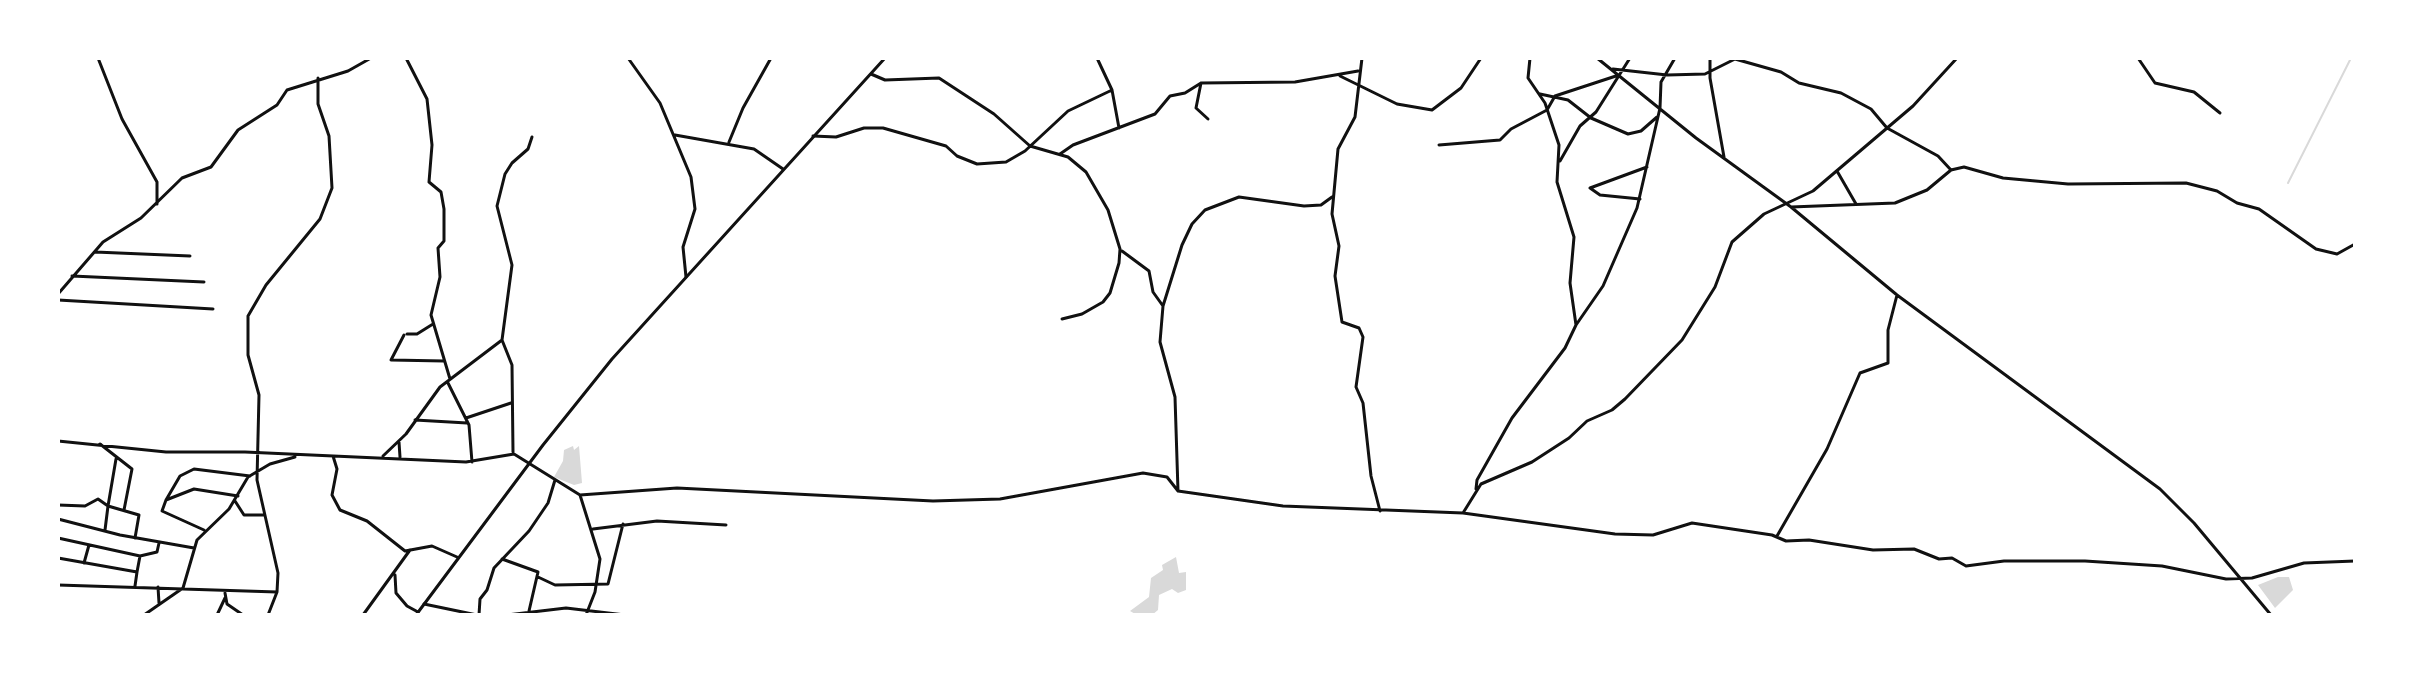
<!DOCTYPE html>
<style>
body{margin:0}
#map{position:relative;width:2413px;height:673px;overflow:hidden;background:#fff;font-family:"Playfair Display",serif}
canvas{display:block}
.frame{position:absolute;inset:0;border:60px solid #fff;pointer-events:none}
</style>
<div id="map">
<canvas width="2413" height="673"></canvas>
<div class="frame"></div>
</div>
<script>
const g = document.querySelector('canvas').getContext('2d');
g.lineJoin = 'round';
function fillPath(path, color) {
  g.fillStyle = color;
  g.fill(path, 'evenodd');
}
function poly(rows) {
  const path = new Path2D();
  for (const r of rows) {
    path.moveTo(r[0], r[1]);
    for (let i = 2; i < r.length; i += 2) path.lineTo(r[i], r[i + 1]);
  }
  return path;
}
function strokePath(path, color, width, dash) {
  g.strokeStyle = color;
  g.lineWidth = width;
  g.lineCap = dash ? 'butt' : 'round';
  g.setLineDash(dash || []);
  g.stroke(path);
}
fillPath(poly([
 [573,446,574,450,579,446,582,483,574,485,554,477,563,461,564,450],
 [1176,557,1179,573,1186,572,1186,590,1178,593,1172,589,1159,595,1158,610,1152,615,1137,615,1130,611,1149,597,1151,578,1163,570,1162,565],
 [2278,577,2289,577,2293,590,2275,608,2258,585]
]), '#d9d9d9');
strokePath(poly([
 [2288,183,2351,58]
]), '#d9d9d9', 2);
strokePath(poly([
 [98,58,122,119,157,182,157,204],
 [406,58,427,99,432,145,429,182,441,192,444,209,444,241,438,248,440,277,431,315,450,379],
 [628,58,660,103,691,177,695,209,683,247,686,277],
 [1097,58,1112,90,1119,128],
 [1362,58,1355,117,1338,149,1332,214,1339,246,1335,276,1342,322,1359,328,1363,337,1356,387,1363,403,1371,476,1380,511],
 [1597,58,1696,138,1791,207,1897,295,2160,489,2194,523,2271,615],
 [1710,58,1710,78,1724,157],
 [2138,58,2155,83,2194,92,2220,113],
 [1613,69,1667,75,1705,74,1735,59,1781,72,1799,83,1841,93,1871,109,1887,128,1938,156,1951,170],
 [871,74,885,80,939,78,994,114,1030,146,1068,157,1086,172,1108,210,1120,249,1119,263,1110,293,1103,302,1082,314,1062,319],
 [1340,76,1397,104,1432,110,1461,88,1481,58],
 [1201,83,1196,108,1208,119],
 [1540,94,1568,100,1591,118,1628,134,1641,131,1657,117],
 [675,135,754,149,783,169],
 [813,136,836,137,864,128,883,128,946,146,957,156,977,164,1006,162,1025,151,1068,111,1112,90],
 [729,142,743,108,771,58],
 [1439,145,1500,140,1511,129,1547,110,1555,96,1619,75],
 [1060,154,1073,145,1155,114,1170,96,1185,93,1201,83,1295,82,1358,71],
 [1560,161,1580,126,1596,112,1630,58],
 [1837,171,1856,204],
 [1590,188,1647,167],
 [1590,188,1600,195,1640,199],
 [1791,207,1895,203,1927,190,1951,170,1964,167,2003,178,2068,184,2186,183,2217,191,2237,203,2259,209,2316,249,2337,254,2355,244],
 [1122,251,1149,271,1153,292,1163,306,1160,342,1175,397,1178,491],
 [95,252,190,256],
 [72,276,204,282],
 [58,294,103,242,141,218,182,178,211,167,238,130,277,105,287,90,348,71,371,58],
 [58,300,213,309],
 [1163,306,1182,245,1192,224,1205,210,1239,197,1304,206,1321,205,1332,197],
 [1576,325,1603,286,1637,208,1660,108,1661,82,1675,58],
 [407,334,417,334,433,324],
 [404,335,391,360,444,361],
 [448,383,469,425,472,462],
 [466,418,511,403],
 [415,420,467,423],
 [58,441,166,452,245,452,466,462,514,454,580,495,677,488,933,501,1000,499,1143,473,1167,477,1178,491,1283,506,1463,513,1615,534,1653,535,1692,523,1772,535,1786,541,1809,540,1873,550,1914,549,1939,559,1952,558,1966,566,2004,561,2085,561,2162,566,2226,579,2252,578,2304,563,2355,561],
 [399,442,400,457],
 [100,444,132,469,124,510],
 [513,452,512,365,502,340,512,265,497,206,505,174,512,163,528,149,532,137],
 [333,456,337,469,332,495,340,510,367,521,405,551,432,546,457,557],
 [383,456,406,434,440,387,502,340],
 [1476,489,1477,480,1512,418,1565,348,1576,325,1570,283,1574,237,1557,182,1559,145,1545,103,1528,78,1530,58],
 [580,495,600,559,595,592,586,615],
 [166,500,180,476,194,469,250,476],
 [235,501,244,515,263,515],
 [58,505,85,506,98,499,108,506,116,459],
 [1463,513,1481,484,1532,462,1569,438,1587,421,1612,410,1625,399,1682,340,1715,287,1732,242,1764,214,1813,191,1913,106,1957,58],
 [58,519,120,535,194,548],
 [593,529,657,521,726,525],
 [105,530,108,506,139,515,135,538],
 [204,530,162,511,166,500,194,489,238,496],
 [1777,536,1827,449,1860,373,1888,363,1888,330,1897,295],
 [58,538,140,556,157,552,159,543],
 [58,558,137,572,135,586],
 [502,559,538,572,529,611],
 [84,563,89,545],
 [137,572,140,556],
 [395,575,396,593,407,606,418,612],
 [538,577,555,585,608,584,623,524],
 [58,585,277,592],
 [158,587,159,603],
 [225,593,227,604,243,615],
 [424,604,477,615],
 [58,613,59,615],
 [144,615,183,588,197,540,229,509,248,477,270,464,295,457],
 [217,615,225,598],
 [268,615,277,592,278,573,257,480,259,395,248,355,248,316,266,285,320,219,332,188,329,136,318,104,318,78],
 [363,615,410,550],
 [479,615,480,599,487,590,494,568,529,531,548,503,555,480],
 [507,615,566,608,625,615]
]), '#111', 3);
strokePath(poly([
 [416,615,543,445,612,359,885,58]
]), '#111', 3);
</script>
